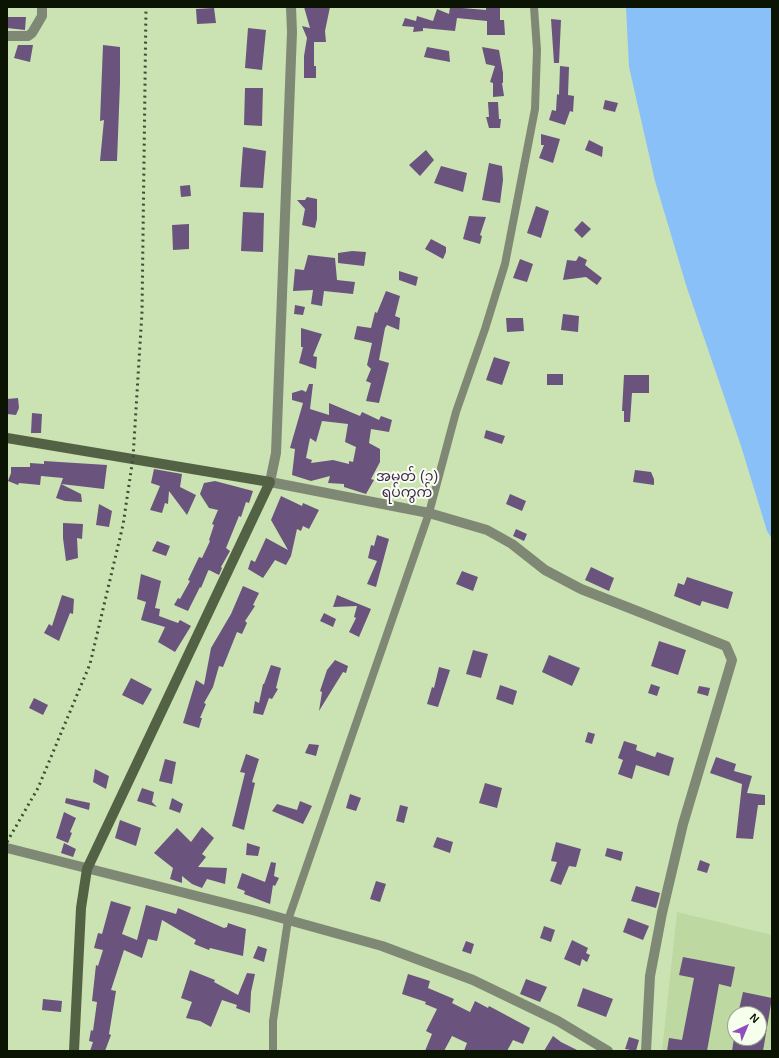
<!DOCTYPE html>
<meta charset="utf-8">
<style>
body{margin:0}
#map{position:relative;width:779px;height:1058px;overflow:hidden;background:#cbe3b2;font-family:Helvetica,sans-serif}
canvas{display:block}
.frame{position:absolute;inset:0;border:8px solid #0b1303;pointer-events:none}
.north{position:absolute;left:727px;top:1006px;width:40px;height:40px;box-sizing:border-box;background:#f5ffeb;border:1px solid #97a18e;border-radius:50%;rotate:44deg;font-size:11px;font-weight:700;line-height:16px;text-align:center;color:#0b1303}
.north::after{content:'';display:block;margin:auto;width:14px;height:18px;background:#924dc1;clip-path:polygon(50% 0,100% 100%,50% 72%,0 100%)}
</style>
<div id="map">
<canvas width="779" height="1058"></canvas>
<div class="frame"></div>
<div class="north">N</div>
</div>
<script>
const g = document.querySelector('canvas').getContext('2d');
g.lineJoin = 'round';
function fillPath(path, color) {
  g.fillStyle = color;
  g.fill(path, 'evenodd');
}
function poly(rows) {
  const path = new Path2D();
  for (const r of rows) {
    path.moveTo(r[0], r[1]);
    for (let i = 2; i < r.length; i += 2) path.lineTo(r[i], r[i + 1]);
  }
  return path;
}
function strokePath(path, color, width, dash) {
  g.strokeStyle = color;
  g.lineWidth = width;
  g.lineCap = dash ? 'butt' : 'round';
  g.setLineDash(dash || []);
  g.stroke(path);
}
function drawText(font, color, halo, rows, align = 'center') {
  g.font = font + ' Helvetica,"Noto Sans Myanmar",sans-serif';
  g.lineWidth = 4;
  g.setLineDash([]);
  g.textBaseline = 'middle';
  g.strokeStyle = halo;
  g.fillStyle = color;
  for (const [text, x, y, turn = 0] of rows) {
    g.save();
    g.translate(x, y);
    g.rotate((+turn || 0) * Math.PI / 180);
    g.textAlign = isNaN(turn) ? turn : align;
    if (halo) g.strokeText(text, 0, 0);
    g.fillText(text, 0, 0);
    g.restore();
  }
}
fillPath(poly([
 [677,912,772,935,772,1051,662,1051],
 [735,1014,759,1014,759,1038,735,1038]
]), '#bdd8a0');
fillPath(poly([
 [626,7,772,7,772,539,767,531,741,446,686,285,655,181,629,67]
]), '#89c0f7');
fillPath(poly([
 [304,7,330,7,325,31,326,42,314,42,314,66,316,66,316,78,304,78,304,56,307,38,302,26,310,28],
 [450,7,486,10,486,7,500,7,500,20,504,20,505,35,487,35,487,21,457,18,455,31,423,28,423,31,413,32,414,27,402,26,405,18,416,21,417,16,433,21,437,9,449,14],
 [214,8,216,23,197,24,196,9],
 [7,17,26,17,25,30,7,28],
 [551,19,561,20,559,63,554,63],
 [248,28,266,30,262,70,245,68],
 [18,45,33,45,30,62,14,58],
 [103,45,120,47,120,83,117,161,100,161,104,120,100,121],
 [427,47,449,51,450,62,424,57],
 [482,47,499,50,503,73,503,83,502,83,504,96,493,97,493,83,490,82,495,66,486,64],
 [560,66,569,67,568,95,574,96,573,112,570,111,565,125,549,120,552,110,556,111,557,94,559,95],
 [245,88,263,88,262,126,244,125],
 [605,100,618,103,615,112,603,109],
 [488,102,498,102,499,119,501,119,500,128,489,128,486,117,489,117],
 [541,134,560,139,553,163,539,158,544,145,541,145],
 [589,140,603,147,602,157,585,150],
 [243,147,266,151,263,188,240,187],
 [426,150,434,160,420,176,409,165],
 [489,163,502,166,503,180,500,203,482,200],
 [441,166,467,173,463,192,434,183],
 [190,185,191,196,181,197,180,186],
 [307,197,317,199,317,219,315,228,302,225,305,209,297,200,305,200],
 [536,206,549,211,541,238,527,233],
 [243,212,264,213,263,252,241,251],
 [469,216,486,217,480,235,482,236,480,244,463,239],
 [582,221,591,229,582,238,574,230],
 [189,224,189,249,173,250,172,225],
 [431,239,446,247,446,252,443,259,425,249],
 [352,251,366,252,364,266,338,263,338,253],
 [308,255,335,258,337,280,355,282,353,294,324,291,322,306,311,304,313,290,293,291,295,269,304,270],
 [579,256,587,260,585,265,602,278,597,285,586,277,563,280,567,260,576,261],
 [520,259,533,264,527,282,513,278],
 [399,271,418,277,416,286,399,280],
 [386,291,400,296,395,316,400,318,399,330,387,325,385,328,379,360,389,363,379,403,366,401,371,383,366,381,371,369,367,365,372,343,354,339,357,326,371,328,375,312,377,313],
 [295,305,305,307,303,315,294,314],
 [563,314,579,316,578,332,561,330],
 [506,318,523,318,524,331,507,332],
 [301,328,322,334,313,356,317,357,316,369,299,363,303,347,301,347],
 [494,357,510,362,502,385,486,380],
 [547,374,563,374,563,385,547,385],
 [624,375,649,375,649,393,632,393,630,422,624,422,624,411,622,411],
 [309,384,313,384,310,409,329,415,329,403,360,416,362,412,379,420,381,416,392,420,389,432,371,429,369,443,380,449,380,462,371,479,374,480,366,494,344,487,344,484,328,483,330,476,311,481,292,475,295,449,290,448,303,403,292,400,292,393,302,390,306,392],
 [322,421,348,424,345,442,356,447,353,462,349,461,349,464,333,460,311,463,312,460,306,458,310,438,316,442],
 [18,398,19,408,16,415,7,414,7,399],
 [32,413,42,414,41,433,31,433],
 [486,430,505,436,502,444,484,438],
 [44,461,107,465,104,489,61,484,81,494,82,502,65,501,56,498,63,478,41,476,40,485,19,483,18,485,8,481,11,473,11,467,30,467,30,463,44,464],
 [154,469,182,474,180,487,196,495,187,515,169,491,168,504,165,503,162,513,150,510,160,486,151,483],
 [635,470,651,472,654,479,654,485,633,482],
 [215,481,253,491,249,503,246,502,241,517,239,516,226,548,230,551,221,567,222,568,219,575,209,570,208,571,201,588,200,587,188,611,174,605,178,598,180,599,190,581,188,580,199,557,202,558,210,541,209,540,214,525,212,524,218,510,209,508,200,494,204,483],
 [510,494,526,501,522,511,506,504],
 [281,496,302,506,303,503,319,510,309,529,303,526,301,531,297,529,291,556,286,565,275,560,263,578,248,569,251,560,255,562,266,538,288,550,271,520],
 [99,504,112,511,109,527,96,525],
 [63,523,83,524,82,539,77,538,78,558,66,561,63,538],
 [516,529,527,534,524,541,513,536],
 [377,535,389,539,376,587,367,584,377,561,368,558,371,545,374,546],
 [157,541,170,546,166,556,152,551],
 [591,567,614,578,609,591,585,580],
 [462,571,478,577,473,591,456,584],
 [141,574,161,581,155,608,160,609,159,616,178,623,180,620,191,626,175,652,158,642,165,627,141,620,146,602,137,599],
 [687,577,733,592,728,609,702,601,700,606,674,596,678,583,684,585],
 [243,586,259,593,253,605,255,606,245,621,247,623,242,634,237,632,223,667,219,666,213,687,204,703,206,704,200,718,202,718,199,728,183,723,196,680,204,685,211,648,231,614],
 [62,595,74,599,73,614,70,613,59,641,44,633,49,624,52,626],
 [337,595,371,609,359,637,349,632,356,618,354,617,357,606,333,607],
 [324,613,336,619,333,627,320,621],
 [659,641,686,650,678,675,651,666],
 [473,650,488,654,481,678,466,674],
 [549,655,580,668,572,686,542,672],
 [335,660,348,666,346,673,343,672,319,711,322,692,320,691,327,670],
 [271,665,281,668,276,688,278,689,272,699,269,698,263,715,253,713,255,701,259,703,263,684,264,684],
 [439,667,450,670,438,707,427,704,432,687,434,688],
 [131,678,152,689,143,705,122,695],
 [651,684,660,687,657,696,648,693],
 [500,685,517,691,513,705,496,699],
 [699,686,710,688,708,696,697,693],
 [34,698,48,705,43,715,29,708],
 [588,732,595,734,592,744,585,742],
 [624,741,637,745,636,750,655,757,657,752,674,758,669,776,636,765,632,779,618,774,623,760,618,758],
 [309,744,319,745,316,756,305,753],
 [246,754,259,759,252,782,255,783,244,830,232,826,245,773,240,772],
 [716,757,736,764,734,771,752,776,747,793,765,795,765,805,758,805,753,839,736,838,742,784,710,773],
 [165,759,176,762,172,784,159,781],
 [95,769,109,776,106,789,93,782],
 [485,783,502,788,497,808,479,803],
 [142,788,154,792,152,802,157,807,137,801],
 [350,794,361,798,356,811,346,808],
 [66,798,90,803,89,810,65,803],
 [172,798,183,804,180,813,169,809],
 [300,801,312,806,303,824,272,811,277,804,297,810],
 [400,805,408,807,404,823,396,821],
 [64,812,76,818,70,832,72,833,68,843,56,838],
 [120,820,141,828,136,846,115,838],
 [202,827,214,838,202,854,206,857,198,867,227,868,225,884,207,879,202,888,192,884,182,876,182,883,170,879,173,868,154,853,177,828,191,842],
 [437,837,453,842,450,853,433,847],
 [556,842,581,849,576,867,569,866,561,885,550,881,557,862,551,861],
 [64,843,76,849,73,857,61,853],
 [247,843,260,847,258,856,246,855],
 [607,848,623,852,621,861,605,856],
 [700,860,710,864,707,873,697,870],
 [271,862,276,863,274,876,279,878,275,886,273,885,270,904,244,894,245,891,237,888,242,873,265,882],
 [376,881,386,884,380,902,370,899],
 [636,886,660,893,656,908,631,901],
 [111,901,131,907,122,934,137,940,146,905,176,914,178,908,224,928,227,927,228,923,246,929,243,956,210,948,209,950,194,944,196,940,162,920,157,941,148,939,142,958,124,950,111,990,116,991,109,1034,111,1035,105,1051,90,1051,93,1042,89,1041,91,1030,93,1031,97,1002,92,1001,96,965,98,966,103,950,94,948,98,933,102,934],
 [628,918,649,926,643,940,623,932],
 [544,926,555,930,551,942,540,938],
 [572,940,588,948,586,953,590,955,587,962,582,959,580,966,564,959],
 [466,941,474,944,471,954,462,951],
 [258,946,267,949,264,962,253,958],
 [683,957,735,967,731,987,719,984,707,1051,667,1051,669,1038,682,1040,694,978,679,975],
 [190,970,215,980,214,982,238,995,247,973,255,974,251,992,250,1013,236,1008,237,1005,222,1000,211,1027,200,1021,186,1018,192,1002,181,998],
 [408,974,430,981,428,988,454,999,452,1003,470,1012,475,1001,488,1008,489,1006,530,1028,523,1044,513,1040,507,1051,464,1051,467,1043,452,1036,444,1051,425,1051,432,1034,426,1031,437,1009,425,1004,426,1002,402,994],
 [526,979,547,987,540,1002,520,994],
 [583,988,613,999,606,1017,577,1006],
 [743,992,772,998,763,1051,732,1051,734,1038,759,1038,759,1014,738,1014],
 [43,999,62,1001,61,1012,42,1010],
 [553,1036,561,1042,579,1051,544,1051],
 [629,1037,639,1040,636,1051,625,1049]
]), '#6a537d');
strokePath(poly([
 [273,1051,273,1021,288,920,429,513,456,412,485,329,505,264,535,109,537,50,534,7]
]), '#7e8874', 8);
strokePath(poly([
 [7,36,28,36,32,33,42,16,42,7],
 [270,482,276,453,292,32,291,7],
 [7,848,256,911,382,946,473,980,558,1021,608,1051]
]), '#7e8874', 10);
strokePath(poly([
 [270,482,429,513,487,530,512,544,545,570,581,589,726,646,732,660,683,824,662,913,650,976,646,1051]
]), '#7e8874', 10);
strokePath(poly([
 [7,438,270,482,87,869,81,908,74,1051]
]), '#536244', 10);
strokePath(poly([
 [7,842,38,788,90,664,123,525,133,458,142,312,146,7]
]), '#3f4c33', 3, [2, 4]);
drawText('14px', '#44235b', '#f5ffeb', [
 ["အမှတ် (၁)",407,477],
 ["ရပ်ကွက်",407,493]
]);
</script>
